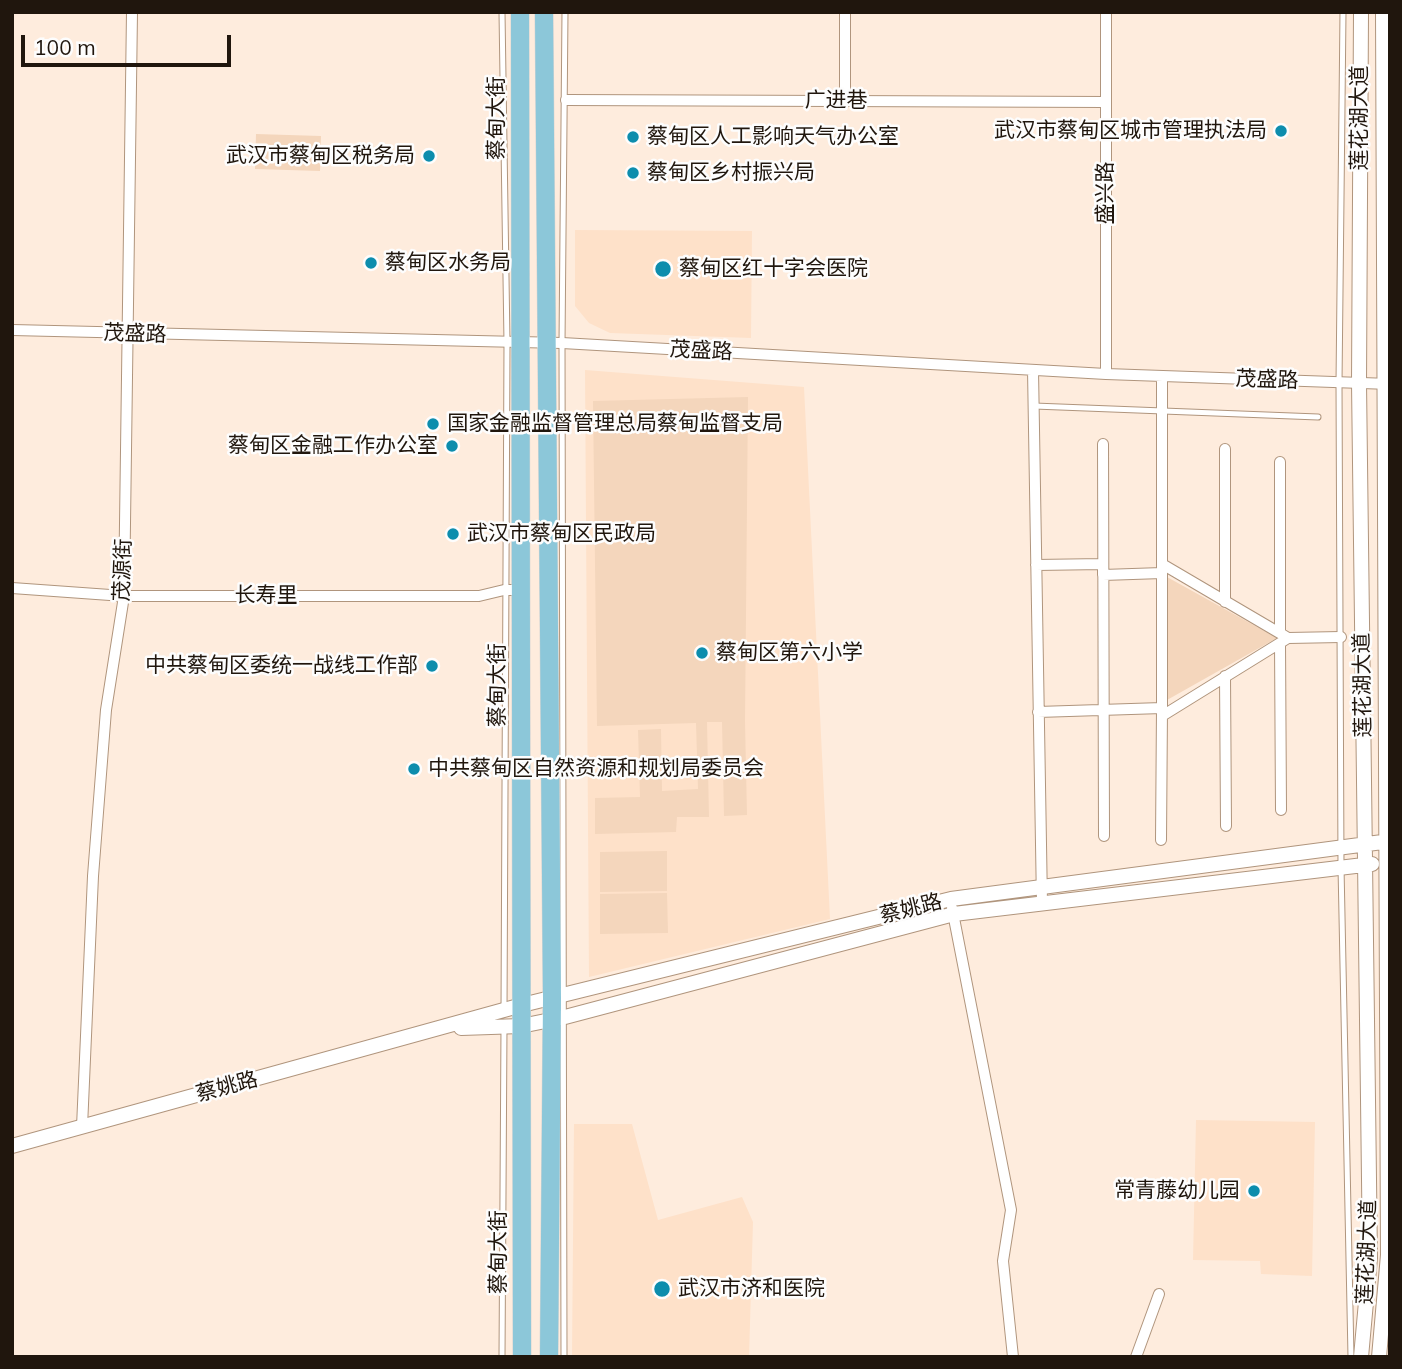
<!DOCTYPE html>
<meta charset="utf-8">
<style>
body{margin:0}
#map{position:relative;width:1402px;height:1369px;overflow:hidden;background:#feecdd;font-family:Mulish,sans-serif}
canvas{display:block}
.frame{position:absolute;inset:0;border:14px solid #20160d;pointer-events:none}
.scale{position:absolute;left:21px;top:35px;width:210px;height:32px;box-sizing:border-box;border:4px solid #20160d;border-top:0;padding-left:9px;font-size:21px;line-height:24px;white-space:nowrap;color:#20160d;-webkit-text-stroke:5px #fdfdfd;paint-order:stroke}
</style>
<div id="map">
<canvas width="1402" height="1369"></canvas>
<div class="frame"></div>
<div class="scale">100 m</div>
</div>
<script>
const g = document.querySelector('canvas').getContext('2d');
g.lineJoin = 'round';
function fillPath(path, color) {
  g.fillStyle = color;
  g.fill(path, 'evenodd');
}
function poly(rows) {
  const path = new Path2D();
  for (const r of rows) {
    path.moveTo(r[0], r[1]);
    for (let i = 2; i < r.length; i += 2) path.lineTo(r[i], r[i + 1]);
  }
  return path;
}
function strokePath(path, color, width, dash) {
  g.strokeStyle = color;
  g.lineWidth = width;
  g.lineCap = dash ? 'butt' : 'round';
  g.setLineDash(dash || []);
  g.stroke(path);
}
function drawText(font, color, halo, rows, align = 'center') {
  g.font = font + ' Mulish,"Noto Sans SC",sans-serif';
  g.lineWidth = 5;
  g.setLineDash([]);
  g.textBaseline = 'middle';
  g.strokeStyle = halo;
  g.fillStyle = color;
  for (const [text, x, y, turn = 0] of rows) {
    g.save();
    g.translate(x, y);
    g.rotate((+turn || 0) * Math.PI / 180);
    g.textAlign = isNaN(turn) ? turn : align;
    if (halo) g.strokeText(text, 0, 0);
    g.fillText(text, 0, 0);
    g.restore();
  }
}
fillPath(poly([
 [575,230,752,231,751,338,610,333,589,323,575,306],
 [585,370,804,387,830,919,589,977],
 [1196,1120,1315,1122,1312,1276,1261,1274,1260,1261,1193,1260],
 [574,1124,632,1124,658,1220,742,1197,753,1222,749,1357,572,1357]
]), '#fee1c9');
fillPath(poly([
 [256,134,321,136,320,171,255,169],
 [748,397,745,721,747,815,724,816,722,722,707,722,709,817,677,817,676,832,595,834,595,798,640,797,638,730,661,729,662,791,698,789,696,723,597,726,593,401],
 [1167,577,1277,638,1167,700],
 [667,851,667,891,600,892,600,852],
 [667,893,668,933,600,934,600,894]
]), '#f4d6bc');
const service = poly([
 [502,12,507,343,504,1010],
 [1343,12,1339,383,1341,867,1351,1357],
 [1034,406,1318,417],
 [502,1357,504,1027],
 [564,1357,562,343,565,12]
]);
const minor = poly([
 [1106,12,1106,374],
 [566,100,1106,102],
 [845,101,845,12],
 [12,330,562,343,1106,374,1390,384],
 [1033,370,1042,903],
 [1103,444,1104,836],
 [1280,462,1280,633,1288,638,1280,643,1281,810],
 [1036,565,1103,564,1103,575,1162,573],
 [1162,571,1162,376],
 [12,588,124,596,479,596,504,590,520,590],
 [1225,602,1225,449],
 [1288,638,1162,564,1162,716,1288,638,1341,637],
 [1225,676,1226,826],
 [1038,712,1162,708],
 [1161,840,1162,709],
 [952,908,1011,1210,1003,1261,1013,1357],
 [82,1127,93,876,106,710,124,596,132,12],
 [1136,1357,1159,1294]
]);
const tertiary = poly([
 [461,1028,521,1026,565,1017,954,914,1372,864],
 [12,1146,522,1005,951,899,1390,841],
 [1361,1357,1370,1258,1359,383,1361,12],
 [1379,1357,1388,1255,1383,12]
]);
const primary = poly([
 [520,12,522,1357],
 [544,12,552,998,549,1357]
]);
strokePath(service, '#b0957d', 7);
strokePath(minor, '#b0957d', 12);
strokePath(tertiary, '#b0957d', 16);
strokePath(primary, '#d7d5d3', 19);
strokePath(service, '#fff', 5);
strokePath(minor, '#fff', 10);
strokePath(tertiary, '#fff', 14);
strokePath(primary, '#8cc7d9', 18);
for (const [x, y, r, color] of [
 [1281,131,7,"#0d8dad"],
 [633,137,7,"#0d8dad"],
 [429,156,7,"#0d8dad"],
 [633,173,7,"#0d8dad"],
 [371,263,7,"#0d8dad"],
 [663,269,9,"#0d8dad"],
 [433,424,7,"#0d8dad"],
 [452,446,7,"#0d8dad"],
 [453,534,7,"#0d8dad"],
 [702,653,7,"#0d8dad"],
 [432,666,7,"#0d8dad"],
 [414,769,7,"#0d8dad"],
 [1254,1191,7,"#0d8dad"],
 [662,1289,9,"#0d8dad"]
]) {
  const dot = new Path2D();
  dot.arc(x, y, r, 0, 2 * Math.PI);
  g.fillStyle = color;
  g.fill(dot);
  strokePath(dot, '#fdfdfd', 2.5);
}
drawText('21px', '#20160d', '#fdfdfd', [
 ["广进巷",836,101],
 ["蔡甸大街",497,118,-90],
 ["莲花湖大道",1360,118,-90],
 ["盛兴路",1106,193,-90],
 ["茂盛路",135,334,2],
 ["茂盛路",701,351,3],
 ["茂盛路",1267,380,2],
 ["茂源街",123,570,-88],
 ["长寿里",266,596],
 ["蔡甸大街",498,685,-90],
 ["莲花湖大道",1363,685,-91],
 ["蔡姚路",911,909,-14],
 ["蔡姚路",227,1087,-15],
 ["蔡甸大街",499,1252,-90],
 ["莲花湖大道",1367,1252,-88]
]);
drawText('21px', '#20160d', '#fdfdfd', [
 ["武汉市蔡甸区城市管理执法局",1267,131,"right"],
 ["蔡甸区人工影响天气办公室",647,137],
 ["武汉市蔡甸区税务局",415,156,"right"],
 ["蔡甸区乡村振兴局",647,173],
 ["蔡甸区水务局",385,263],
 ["蔡甸区红十字会医院",679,269],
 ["国家金融监督管理总局蔡甸监督支局",447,424],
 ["蔡甸区金融工作办公室",438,446,"right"],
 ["武汉市蔡甸区民政局",467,534],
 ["蔡甸区第六小学",716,653],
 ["中共蔡甸区委统一战线工作部",418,666,"right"],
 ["中共蔡甸区自然资源和规划局委员会",428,769],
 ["常青藤幼儿园",1240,1191,"right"],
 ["武汉市济和医院",678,1289]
], 'left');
</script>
